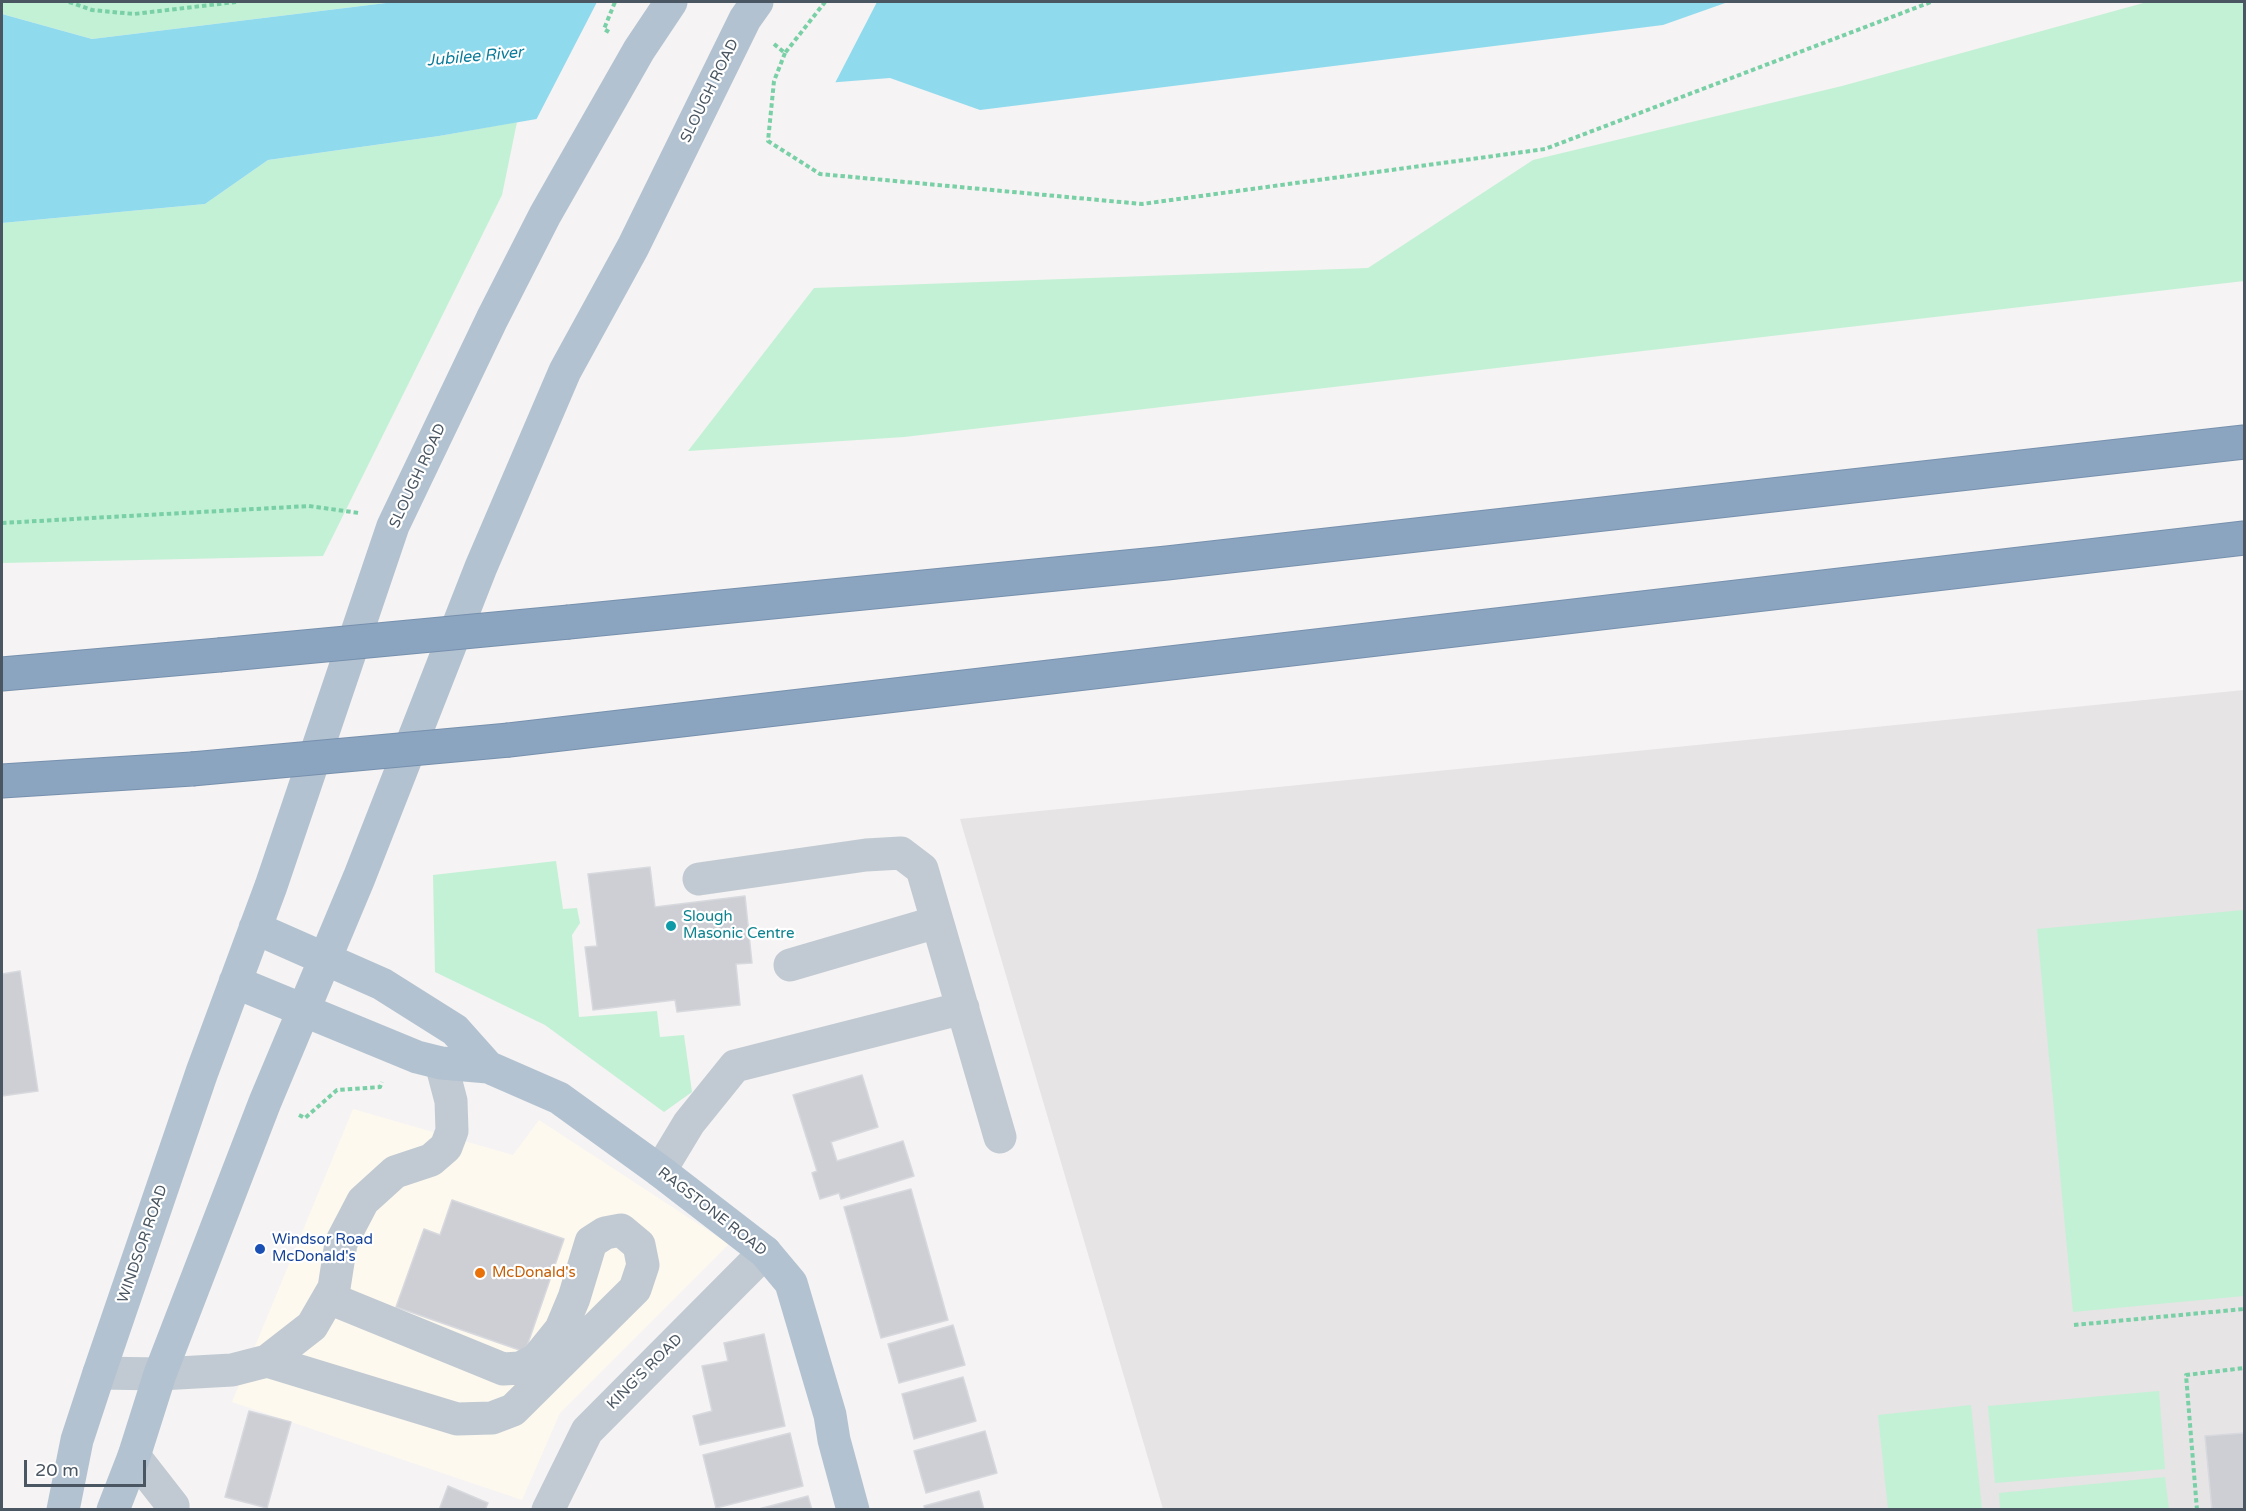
<!DOCTYPE html>
<style>
body{margin:0}
#map{position:relative;width:2246px;height:1511px;overflow:hidden;background:#f5f3f3;font-family:"Varela Round",sans-serif}
canvas{display:block}
.frame{position:absolute;inset:0;border:3px solid #4a5661;pointer-events:none}
.scale{position:absolute;left:24px;top:1460px;width:122px;height:27px;box-sizing:border-box;border:3px solid #4a5661;border-top:0;padding-left:8px;font-size:18px;line-height:21px;white-space:nowrap;color:#4a5661;-webkit-text-stroke:4px #fff;paint-order:stroke}
</style>
<div id="map">
<canvas width="2246" height="1511"></canvas>
<div class="frame"></div>
<div class="scale">20 m</div>
</div>
<script>
const g = document.querySelector('canvas').getContext('2d');
g.lineJoin = 'round';
function fillPath(path, color) {
  g.fillStyle = color;
  g.fill(path, 'evenodd');
}
function poly(rows) {
  const path = new Path2D();
  for (const r of rows) {
    path.moveTo(r[0], r[1]);
    for (let i = 2; i < r.length; i += 2) path.lineTo(r[i], r[i + 1]);
  }
  return path;
}
function strokePath(path, color, width, dash) {
  g.strokeStyle = color;
  g.lineWidth = width;
  g.lineCap = dash ? 'butt' : 'round';
  g.setLineDash(dash || []);
  g.stroke(path);
}
function drawText(font, color, halo, rows, align = 'center') {
  g.font = font + ' "Varela Round",sans-serif';
  g.lineWidth = 4.5;
  g.setLineDash([]);
  g.textBaseline = 'middle';
  g.strokeStyle = halo;
  g.fillStyle = color;
  for (const [text, x, y, turn = 0] of rows) {
    g.save();
    g.translate(x, y);
    g.rotate((+turn || 0) * Math.PI / 180);
    g.textAlign = isNaN(turn) ? turn : align;
    if (halo) g.strokeText(text, 0, 0);
    g.fillText(text, 0, 0);
    g.restore();
  }
}
fillPath(poly([
 [353,1109,513,1155,539,1120,729,1244,560,1413,522,1500,232,1402]
]), '#fdf9ef');
fillPath(poly([
 [2244,690,2244,1509,1163,1509,960,819]
]), '#e6e4e5');
fillPath(poly([
 [2,2,394,2,92,39,2,14],
 [2147,2,2244,2,2244,281,904,437,688,451,814,288,1368,268,1533,160,1842,86],
 [517,122,502,195,323,556,2,563,2,223,205,204,268,160,439,136],
 [556,861,563,909,577,908,580,923,572,935,579,1017,657,1011,660,1037,684,1035,692,1092,664,1112,545,1025,435,972,433,875],
 [2244,910,2244,1296,2073,1312,2037,929],
 [2159,1391,2165,1469,1995,1483,1988,1406],
 [1971,1405,1982,1509,1888,1509,1878,1415],
 [2165,1477,2169,1509,2000,1509,1999,1493]
]), '#c3f1d5');
fillPath(poly([
 [394,2,1728,2,1663,25,980,110,890,78,787,86,548,117,439,136,268,160,205,204,2,223,2,14,92,39]
]), '#90daee');
fillPath(poly([
 [597,2,877,2,834,85,787,89,535,122]
]), '#f5f3f3');
const building = poly([
 [650,867,655,907,745,896,752,963,736,964,740,1005,677,1012,675,1000,593,1010,585,947,597,946,588,874,650,867],
 [20,971,38,1091,2,1096,2,974,20,971],
 [862,1075,878,1127,831,1142,837,1161,903,1141,914,1176,841,1199,839,1193,820,1199,812,1173,817,1171,793,1095,862,1075],
 [911,1189,948,1320,881,1338,844,1207,911,1189],
 [452,1200,564,1239,525,1352,396,1307,424,1229,440,1235,452,1200],
 [953,1325,965,1365,899,1383,888,1344,953,1325],
 [764,1334,785,1426,700,1445,693,1416,712,1411,702,1366,728,1361,724,1343,764,1334],
 [963,1377,976,1421,914,1439,902,1394,963,1377],
 [249,1411,291,1422,267,1508,225,1497,249,1411],
 [985,1431,997,1473,926,1493,914,1451,985,1431],
 [790,1433,803,1486,716,1508,703,1455,790,1433],
 [2244,1433,2244,1510,2212,1510,2205,1436,2244,1433],
 [448,1486,488,1503,485,1510,439,1510,448,1486],
 [979,1491,984,1510,925,1510,924,1506,979,1491],
 [808,1496,812,1510,755,1510,808,1496]
]);
fillPath(building, '#cdcfd5');
strokePath(building, '#d7d9de', 1.5);
const highway = poly([
 [569,622,1167,563,2244,442],
 [2,674,219,655],
 [509,740,2244,538],
 [2,781,192,769]
]);
strokePath(highway, '#7690ad', 35);
strokePath(poly([
 [69,2,92,10,134,14,236,2],
 [609,32,604,29,615,2],
 [774,44,785,53,825,2],
 [785,53,774,81,768,141,820,174,1142,204,1545,149,1931,2],
 [2,523,309,506,359,513],
 [299,1115,305,1118,337,1090,380,1087,382,1082],
 [2074,1325,2244,1309],
 [2197,1510,2186,1375,2244,1368]
]), '#7ad0a6', 4, [4.5, 3]);
strokePath(poly([
 [699,879,866,855,901,853,922,869,1000,1137],
 [790,965,937,922],
 [660,1171,689,1123,735,1066,963,1008],
 [267,1361,457,1419,492,1418,513,1410,635,1289,643,1265,639,1245,621,1230,605,1233,591,1242,574,1298,561,1329,536,1360,520,1368,503,1369,329,1298],
 [99,1373,160,1374,232,1370,267,1361,312,1326,334,1288,341,1243,363,1201,395,1172,431,1160,446,1147,452,1131,451,1101,441,1063],
 [134,1456,173,1506,172,1510],
 [548,1510,587,1431,765,1252]
]), '#c1cad2', 33);
strokePath(poly([
 [255,928,382,984,455,1030,488,1067],
 [235,982,417,1057,441,1063,488,1067,559,1098,660,1171,765,1252,791,1283,830,1415,834,1440,853,1510],
 [63,1510,77,1440,99,1373,202,1072,271,886,393,526,492,319,545,215,639,50,671,2],
 [113,1510,134,1456,160,1374,265,1102,359,878,481,567,565,371,633,247,745,19,757,2]
]), '#b3c2d1', 33);
strokePath(highway, '#8ba5c1', 33);
const highwayBridge = poly([
 [219,655,569,622],
 [192,769,509,740]
]);
strokePath(highwayBridge, '#7690ad', 35, []);
strokePath(highwayBridge, '#8ba5c1', 33);
for (const [x, y, r, color] of [
 [671,926,6,"#0f9aa8"],
 [260,1249,6,"#1a4fb4"],
 [480,1273,6,"#e8710a"]
]) {
  const dot = new Path2D();
  dot.arc(x, y, r, 0, 2 * Math.PI);
  g.fillStyle = color;
  g.fill(dot);
  strokePath(dot, '#fff', 2);
}
drawText('15px', '#4a5661', '#fff', [
 ["SLOUGH ROAD",710,91,-64],
 ["SLOUGH ROAD",418,476,-65],
 ["RAGSTONE ROAD",712,1212,38],
 ["WINDSOR ROAD",143,1244,-71],
 ["KING'S ROAD",645,1372,-45]
]);
drawText('15px', '#0d838f', '#fff', [
 ["Slough",683,917],
 ["Masonic Centre",683,934]
], 'left');
drawText('15px', '#164399', '#fff', [
 ["Windsor Road",272,1240],
 ["McDonald's",272,1257]
], 'left');
drawText('15px', '#c56008', '#fff', [
 ["McDonald's",492,1273]
], 'left');
drawText('italic 16px', '#0c7c9b', '#fff', [
 ["Jubilee River",475,57,-5]
]);
</script>
